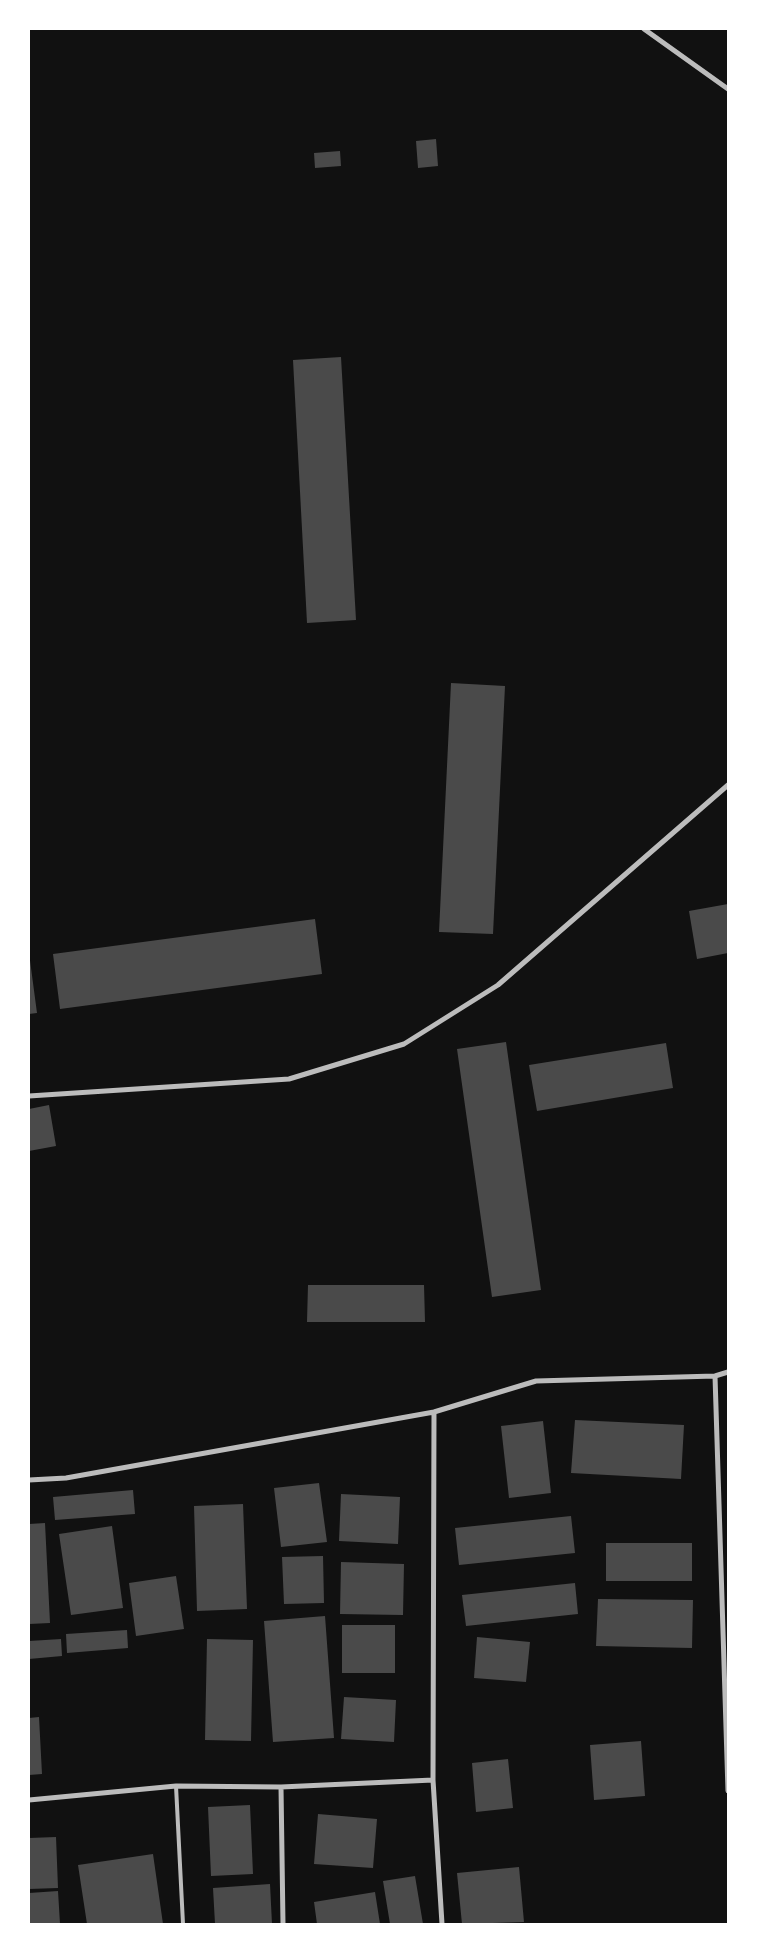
<!DOCTYPE html>
<style>
body{margin:0}
#map{position:relative;width:757px;height:1953px;overflow:hidden;background:#111;font-family:Mulish,sans-serif}
canvas{display:block}
.frame{position:absolute;inset:0;border:30px solid #fff;pointer-events:none}
</style>
<div id="map">
<canvas width="757" height="1953"></canvas>
<div class="frame"></div>
</div>
<script>
const g = document.querySelector('canvas').getContext('2d');
g.lineJoin = 'round';
function fillPath(path, color) {
  g.fillStyle = color;
  g.fill(path, 'evenodd');
}
function poly(rows) {
  const path = new Path2D();
  for (const r of rows) {
    path.moveTo(r[0], r[1]);
    for (let i = 2; i < r.length; i += 2) path.lineTo(r[i], r[i + 1]);
  }
  return path;
}
function strokePath(path, color, width, dash) {
  g.strokeStyle = color;
  g.lineWidth = width;
  g.lineCap = dash ? 'butt' : 'round';
  g.setLineDash(dash || []);
  g.stroke(path);
}
fillPath(poly([
 [436,139,438,166,418,168,416,141],
 [340,151,341,166,315,168,314,153],
 [341,357,356,620,307,623,293,360],
 [451,683,505,686,493,934,439,932],
 [728,904,728,953,697,959,689,911],
 [315,919,322,974,60,1009,53,954],
 [29,953,37,1013,29,1014],
 [506,1042,541,1290,492,1297,457,1049],
 [666,1043,673,1088,537,1111,529,1065],
 [49,1105,56,1146,29,1151,29,1109],
 [308,1285,424,1285,425,1322,307,1322],
 [575,1420,684,1425,681,1479,571,1473],
 [543,1421,551,1493,509,1498,501,1426],
 [319,1483,327,1542,281,1547,274,1488],
 [133,1490,135,1514,55,1520,53,1497],
 [341,1494,400,1497,398,1544,339,1541],
 [243,1504,247,1609,197,1611,194,1506],
 [571,1516,575,1553,459,1565,455,1528],
 [45,1523,50,1623,29,1624,29,1524],
 [112,1526,123,1608,71,1615,59,1534],
 [606,1543,692,1543,692,1581,606,1581],
 [323,1556,324,1603,284,1604,282,1557],
 [341,1562,404,1564,403,1615,340,1614],
 [176,1576,184,1629,136,1636,129,1583],
 [575,1583,578,1614,466,1626,462,1595],
 [598,1599,693,1600,692,1648,596,1646],
 [325,1616,334,1738,273,1742,264,1621],
 [342,1625,395,1625,395,1673,342,1673],
 [127,1630,128,1648,67,1653,66,1634],
 [477,1637,530,1642,526,1682,474,1678],
 [61,1639,62,1656,29,1659,29,1641],
 [207,1639,253,1640,251,1741,205,1740],
 [344,1697,396,1700,394,1742,341,1739],
 [39,1717,42,1774,29,1775,29,1718],
 [641,1741,645,1796,594,1800,590,1745],
 [508,1759,513,1808,476,1812,472,1763],
 [250,1805,253,1874,211,1876,208,1807],
 [318,1814,377,1819,373,1868,314,1864],
 [56,1837,58,1888,29,1889,29,1838],
 [153,1854,163,1924,87,1924,78,1865],
 [519,1867,524,1922,462,1924,457,1873],
 [415,1876,423,1924,390,1924,383,1881],
 [270,1884,272,1924,215,1924,213,1888],
 [58,1891,60,1924,29,1924,29,1893],
 [375,1892,380,1924,317,1924,314,1902]
]), '#4a4a4a');
strokePath(poly([
 [176,1786,183,1924]
]), '#bcbcbc', 4);
strokePath(poly([
 [644,29,728,89],
 [29,1096,289,1079,404,1044,498,985,728,785],
 [715,1376,728,1791],
 [434,1412,433,1780,442,1924],
 [29,1480,66,1478,434,1412,536,1381,715,1376,728,1372],
 [281,1787,283,1924],
 [29,1800,176,1786,281,1787,433,1780]
]), '#bcbcbc', 5);
</script>
